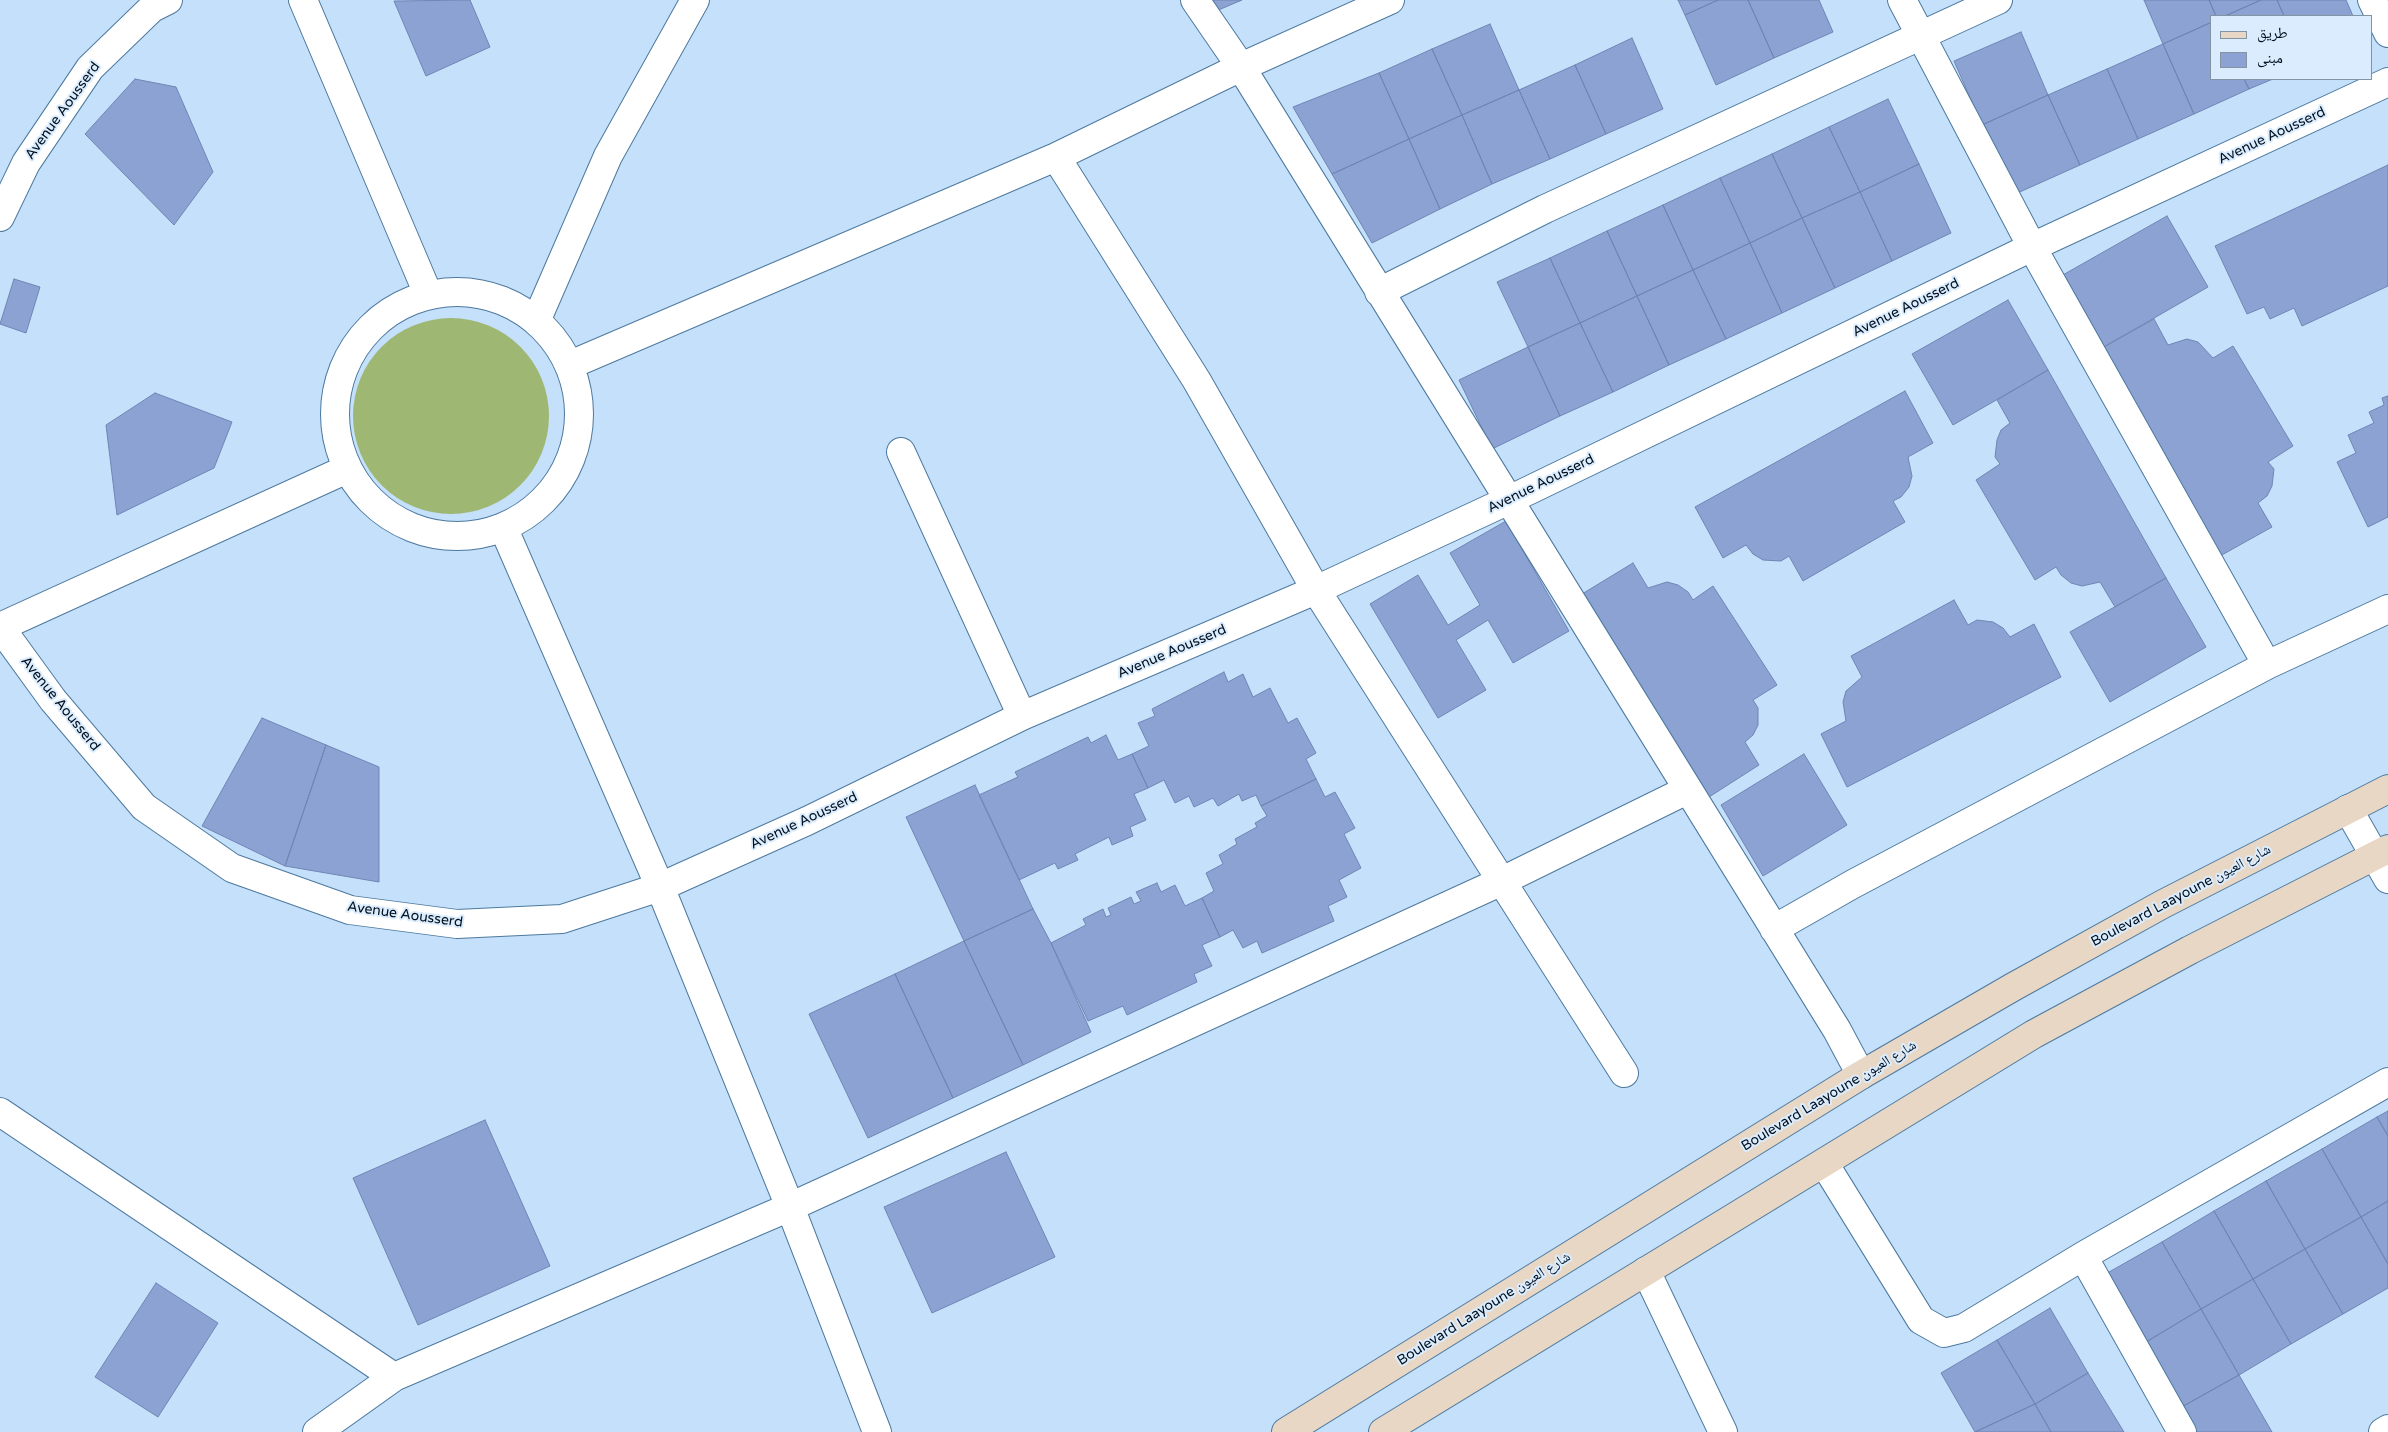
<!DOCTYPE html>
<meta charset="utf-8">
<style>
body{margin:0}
#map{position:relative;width:2388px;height:1432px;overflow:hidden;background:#c4e0fa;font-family:"Varela Round","Noto Naskh Arabic",sans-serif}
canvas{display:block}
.legend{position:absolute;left:2210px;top:15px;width:162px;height:65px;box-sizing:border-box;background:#daecfd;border:1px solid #8394a3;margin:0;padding:6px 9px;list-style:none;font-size:15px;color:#010f1d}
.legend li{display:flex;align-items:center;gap:10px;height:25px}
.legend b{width:25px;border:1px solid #8394a3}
</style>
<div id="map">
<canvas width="2388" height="1432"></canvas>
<ul class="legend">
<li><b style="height:6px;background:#e8d7c4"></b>طريق</li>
<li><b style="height:14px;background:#8ca2d3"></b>مبنى</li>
</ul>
</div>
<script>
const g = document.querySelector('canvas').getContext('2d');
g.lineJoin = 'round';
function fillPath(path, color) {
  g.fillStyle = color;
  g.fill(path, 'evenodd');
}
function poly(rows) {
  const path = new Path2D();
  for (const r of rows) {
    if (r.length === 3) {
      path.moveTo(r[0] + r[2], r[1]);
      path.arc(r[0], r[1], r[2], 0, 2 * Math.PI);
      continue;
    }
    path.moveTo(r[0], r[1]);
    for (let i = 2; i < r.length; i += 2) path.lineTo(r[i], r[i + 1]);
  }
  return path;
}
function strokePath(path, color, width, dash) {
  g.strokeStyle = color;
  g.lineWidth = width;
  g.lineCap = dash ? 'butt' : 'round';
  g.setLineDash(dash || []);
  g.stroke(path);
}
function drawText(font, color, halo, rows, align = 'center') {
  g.font = font + ' "Varela Round","Noto Naskh Arabic",sans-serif';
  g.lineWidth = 4;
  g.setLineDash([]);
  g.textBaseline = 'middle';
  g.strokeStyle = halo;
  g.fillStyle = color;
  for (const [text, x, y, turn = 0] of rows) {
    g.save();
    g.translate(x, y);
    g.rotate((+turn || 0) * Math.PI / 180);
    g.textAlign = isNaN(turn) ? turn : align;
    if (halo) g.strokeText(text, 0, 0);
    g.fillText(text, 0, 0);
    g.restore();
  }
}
fillPath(poly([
 [451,416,98]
]), '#9eb874');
const building = poly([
 [470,0,490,47,426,76,394,1,470,0],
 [1211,0,1242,0,1216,11,1211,0],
 [1678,0,1718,0,1685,15,1678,0],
 [1718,0,1748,0,1774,58,1716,85,1685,15,1718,0],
 [1748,0,1819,0,1833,32,1774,58,1748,0],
 [2144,0,2209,0,2216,16,2212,16,2212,22,2163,44,2144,0],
 [2209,0,2261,0,2225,16,2216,16,2209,0],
 [2261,0,2277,0,2284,16,2225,16,2261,0],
 [2277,0,2346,0,2353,16,2284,16,2277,0],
 [2212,22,2212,79,2244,79,2249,89,2194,114,2163,44,2212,22],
 [1490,24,1519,90,1462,115,1432,49,1490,24],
 [2021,32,2048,95,1982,125,1954,61,2021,32],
 [1632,38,1663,109,1606,134,1575,65,1632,38],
 [2163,44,2194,114,2138,139,2107,69,2163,44],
 [1432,49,1462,115,1409,139,1379,73,1432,49],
 [1575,65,1606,134,1550,159,1519,90,1575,65],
 [2107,69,2138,139,2080,165,2048,95,2107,69],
 [1379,73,1409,139,1332,174,1293,107,1379,73],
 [135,79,176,87,213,172,174,225,85,134,135,79],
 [2244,79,2273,79,2249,89,2244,79],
 [1519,90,1550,159,1492,184,1462,115,1519,90],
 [2048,95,2080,165,2013,195,1982,125,2048,95],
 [1888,99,1919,164,1860,192,1829,127,1888,99],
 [1462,115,1492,184,1440,209,1409,139,1462,115],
 [1829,127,1860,192,1802,218,1772,154,1829,127],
 [1409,139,1440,209,1372,243,1332,174,1409,139],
 [1772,154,1802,218,1750,243,1720,178,1772,154],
 [1919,164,1951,233,1892,261,1860,192,1919,164],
 [2388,165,2388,286,2302,326,2294,308,2270,319,2264,307,2247,314,2215,246,2388,165],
 [1720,178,1750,243,1693,270,1663,205,1720,178],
 [1860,192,1892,261,1835,288,1802,218,1860,192],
 [1663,205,1693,270,1637,296,1607,231,1663,205],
 [2167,216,2208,287,2102,348,2061,276,2167,216],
 [1802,218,1835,288,1782,313,1750,243,1802,218],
 [1607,231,1637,296,1580,323,1550,258,1607,231],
 [1750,243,1782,313,1726,339,1693,270,1750,243],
 [1550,258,1580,323,1528,347,1497,282,1550,258],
 [1693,270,1726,339,1669,365,1637,296,1693,270],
 [14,279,40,287,26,333,0,324,14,279],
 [1637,296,1669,365,1613,392,1580,323,1637,296],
 [2008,300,2048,370,1953,425,1912,354,2008,300],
 [2154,319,2168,345,2187,339,2198,342,2213,358,2233,346,2293,446,2268,462,2274,469,2272,486,2267,496,2258,503,2272,527,2220,556,2102,348,2154,319],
 [1580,323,1613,392,1560,416,1528,347,1580,323],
 [1528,347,1560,416,1492,449,1459,380,1528,347],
 [2048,370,2166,578,2115,607,2100,582,2082,586,2071,583,2061,575,2056,567,2035,580,1976,480,2000,464,1995,457,1997,440,2001,430,2010,423,1997,400,2048,370],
 [1905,391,1933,443,1908,457,1912,476,1909,487,1901,497,1893,501,1905,522,1803,581,1789,556,1781,561,1763,560,1753,554,1746,545,1723,558,1695,507,1905,391],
 [155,393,232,422,214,468,117,515,106,425,155,393],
 [2388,396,2388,517,2368,527,2337,462,2356,453,2348,435,2374,423,2369,412,2384,405,2382,398,2388,396],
 [1506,521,1569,631,1513,663,1488,620,1456,640,1486,690,1438,718,1370,604,1418,575,1448,625,1480,605,1450,553,1506,521],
 [1633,563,1648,588,1667,582,1678,585,1688,592,1693,600,1713,586,1777,685,1753,700,1758,708,1758,725,1753,735,1745,742,1759,765,1709,797,1582,594,1633,563],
 [2166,578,2206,647,2110,702,2070,632,2166,578],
 [1954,600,1968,625,1977,620,1993,622,2003,628,2010,637,2034,624,2061,677,1847,787,1821,734,1846,721,1843,702,1846,691,1862,677,1851,656,1954,600],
 [1224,672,1228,682,1243,674,1253,697,1270,688,1288,723,1297,718,1316,753,1306,759,1316,779,1261,806,1256,795,1242,801,1239,794,1218,806,1213,798,1194,807,1189,796,1175,803,1164,780,1148,788,1132,754,1149,746,1138,723,1155,716,1152,709,1224,672],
 [262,718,326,745,285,866,202,826,262,718],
 [1106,735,1118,760,1132,754,1148,788,1134,794,1146,820,1130,827,1133,836,1112,845,1109,837,1075,854,1078,860,1058,869,1055,863,1019,880,979,795,1018,777,1015,772,1088,737,1091,743,1106,735],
 [326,745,379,767,379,882,285,866,326,745],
 [1804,754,1847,825,1763,876,1721,805,1804,754],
 [1316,779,1325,797,1335,792,1355,828,1344,834,1361,868,1339,880,1347,897,1328,906,1334,921,1262,953,1257,941,1243,948,1233,930,1220,937,1202,898,1214,891,1206,873,1223,864,1219,855,1237,844,1235,839,1257,827,1255,823,1267,816,1261,806,1316,779],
 [975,785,1033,909,964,941,906,817,975,785],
 [1157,883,1161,892,1175,885,1185,906,1202,898,1220,937,1202,945,1212,966,1194,974,1197,982,1127,1015,1123,1006,1088,1021,1051,943,1086,925,1083,919,1103,909,1106,917,1111,915,1108,908,1131,897,1134,904,1141,901,1136,892,1157,883],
 [1033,909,1051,943,1091,1032,1023,1065,964,941,1033,909],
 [964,941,1023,1065,953,1098,895,974,964,941],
 [895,974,953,1098,868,1138,809,1014,895,974],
 [2388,1111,2388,1136,2377,1117,2388,1111],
 [2377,1117,2388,1136,2388,1201,2361,1217,2322,1149,2377,1117],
 [485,1120,550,1266,418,1325,353,1178,485,1120],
 [2322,1149,2361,1217,2305,1249,2266,1181,2322,1149],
 [1006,1152,1055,1257,932,1313,884,1207,1006,1152],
 [2266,1181,2305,1249,2253,1279,2214,1211,2266,1181],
 [2388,1201,2388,1264,2361,1217,2388,1201],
 [2214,1211,2253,1279,2201,1309,2162,1242,2214,1211],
 [2361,1217,2388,1264,2388,1288,2343,1314,2305,1249,2361,1217],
 [2162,1242,2201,1309,2141,1345,2102,1276,2162,1242],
 [2305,1249,2343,1314,2291,1344,2253,1279,2305,1249],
 [2253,1279,2291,1344,2239,1375,2201,1309,2253,1279],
 [156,1283,218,1323,158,1417,95,1377,156,1283],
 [2050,1308,2088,1373,2035,1404,1997,1340,2050,1308],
 [2201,1309,2239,1375,2178,1409,2141,1345,2201,1309],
 [1997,1340,2035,1404,1975,1432,1941,1373,1997,1340],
 [2088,1373,2124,1432,2051,1432,2035,1404,2088,1373],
 [2239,1375,2272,1432,2192,1432,2178,1409,2239,1375],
 [2035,1404,2051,1432,1975,1432,2035,1404]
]);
fillPath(building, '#8ca2d3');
strokePath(building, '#6f85b4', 1);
const street = poly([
 [303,0,428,294],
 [1195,0,1241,67,1837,1030,1861,1075],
 [1902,0,2032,247,2267,665],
 [2372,0,2388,33],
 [1056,157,1197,381,1316,590,1624,1073],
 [0,217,26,163,90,68,152,8,168,0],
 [1379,292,1545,209,1998,0],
 [457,414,122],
 [537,319,608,156,695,0],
 [570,365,1056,157,1241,67,1390,0],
 [901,452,1022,716],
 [503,527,660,887,790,1207,877,1432],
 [0,627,53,700,144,807,232,868,350,910,457,924,562,919,660,887,807,821,1022,716,1316,590,1509,500,2032,247,2388,82],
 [0,627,347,469],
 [2348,809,2388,879],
 [1774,929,1853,884,2267,665,2388,609],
 [0,1112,394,1377],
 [1824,1163,1921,1320,1944,1333,1964,1328,2083,1256,2388,1082],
 [2083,1256,2182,1432],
 [1646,1271,1723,1432],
 [317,1432,394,1377,790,1207,1502,881,1687,790],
 [2383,1432,2388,1429]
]);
const secondary = poly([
 [1286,1432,1861,1075,2013,987,2163,904,2388,789],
 [1383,1432,2034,1034,2190,950,2388,849]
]);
strokePath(street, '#4d799f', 30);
strokePath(secondary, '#4d799f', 30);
strokePath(street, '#fff', 28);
strokePath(secondary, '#e8d7c4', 28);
drawText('14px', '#010f1d', '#daecfd', [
 ["Avenue Aousserd",63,111,-54],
 ["Avenue Aousserd",2272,136,-25],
 ["Avenue Aousserd",1906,308,-26],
 ["Avenue Aousserd",1541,484,-26],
 ["Avenue Aousserd",1172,652,-23],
 ["Avenue Aousserd",60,704,51],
 ["Avenue Aousserd",804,821,-25],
 ["Boulevard Laayoune شارع العيون",2181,896,-28],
 ["Avenue Aousserd",405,915,8],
 ["Boulevard Laayoune شارع العيون",1829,1096,-31],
 ["Boulevard Laayoune شارع العيون",1484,1309,-32]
]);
</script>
